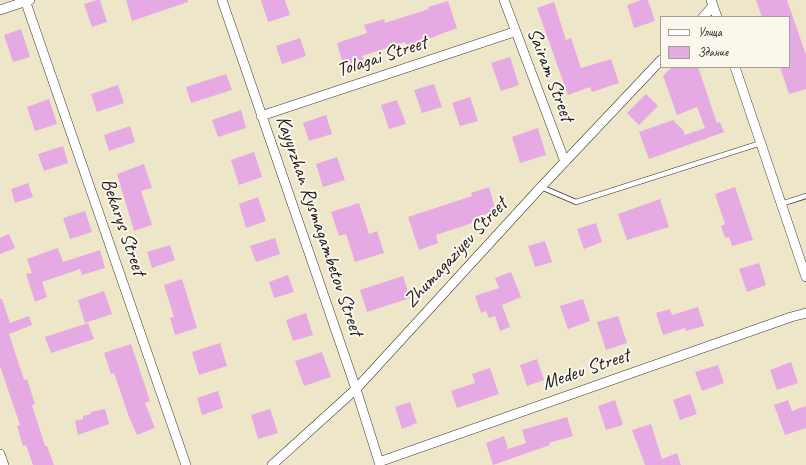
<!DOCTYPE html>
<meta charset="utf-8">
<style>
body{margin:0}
#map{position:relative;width:806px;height:465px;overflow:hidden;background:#eee6c8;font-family:Caveat,sans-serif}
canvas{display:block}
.legend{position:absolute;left:660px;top:16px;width:130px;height:52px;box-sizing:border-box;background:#fbf7ec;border:1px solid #a29f99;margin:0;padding:5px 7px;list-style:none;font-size:12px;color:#1c1c1c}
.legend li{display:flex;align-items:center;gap:8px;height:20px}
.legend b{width:20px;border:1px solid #a29f99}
</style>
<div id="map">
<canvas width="806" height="465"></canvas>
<ul class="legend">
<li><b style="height:5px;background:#fff"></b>Улица</li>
<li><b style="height:11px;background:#e5aae4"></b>Здание</li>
</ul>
</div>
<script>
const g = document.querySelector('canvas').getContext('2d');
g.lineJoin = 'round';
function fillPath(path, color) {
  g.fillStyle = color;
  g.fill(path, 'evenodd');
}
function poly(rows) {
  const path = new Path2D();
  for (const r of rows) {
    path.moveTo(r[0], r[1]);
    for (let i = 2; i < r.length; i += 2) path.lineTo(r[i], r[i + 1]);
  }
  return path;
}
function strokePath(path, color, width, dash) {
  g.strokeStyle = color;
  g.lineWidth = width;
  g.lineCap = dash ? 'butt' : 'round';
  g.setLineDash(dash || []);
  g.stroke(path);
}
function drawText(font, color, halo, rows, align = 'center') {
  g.font = font + ' Caveat,sans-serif';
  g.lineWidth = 4;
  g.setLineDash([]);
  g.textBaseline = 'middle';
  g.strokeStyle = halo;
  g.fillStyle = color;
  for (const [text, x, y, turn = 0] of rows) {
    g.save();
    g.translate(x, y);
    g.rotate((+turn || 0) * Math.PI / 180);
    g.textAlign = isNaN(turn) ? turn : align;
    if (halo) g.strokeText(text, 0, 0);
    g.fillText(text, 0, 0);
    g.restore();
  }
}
fillPath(poly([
 [97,0,100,0,107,22,92,27,84,4],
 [126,0,188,0,188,2,132,21],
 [261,0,285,0,290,15,268,22],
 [641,0,648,0,655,21,634,28,627,5],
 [756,0,787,0,806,55,806,89,789,94,780,67,789,67,789,17,762,17],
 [448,1,457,28,407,47,405,42,362,56,365,64,345,71,337,43,367,33,364,25,384,19,385,23,429,9,428,7],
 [554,2,566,40,571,38,581,68,611,59,619,83,592,92,590,87,568,95,537,8],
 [21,29,30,57,13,62,4,35],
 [300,38,306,56,282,64,276,46],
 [510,57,519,85,501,91,491,63],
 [672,67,698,67,717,123,720,122,724,132,649,159,639,132,673,120,683,130,685,135,705,128,697,107,677,115,663,76],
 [226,74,232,90,191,103,186,87],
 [434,84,442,107,422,113,414,90],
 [118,85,124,103,97,112,91,94],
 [646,94,658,106,639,125,627,113],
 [470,97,478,121,460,126,452,103],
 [49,99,57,124,35,131,27,107],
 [397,100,406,124,389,129,381,105],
 [241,110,246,128,218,137,212,120],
 [326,115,332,134,309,141,303,123],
 [130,126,135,142,109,151,104,135],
 [538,128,546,155,520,163,512,137],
 [63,146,68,163,44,171,38,154],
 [254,152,262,177,239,185,231,160],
 [337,157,345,180,323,187,316,164],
 [144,164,152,188,141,191,152,225,134,231,117,174],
 [28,183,33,197,15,203,11,189],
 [489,187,496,211,474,218,475,222,436,235,438,243,419,250,408,217,472,196,471,193],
 [735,187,753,240,732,246,729,237,725,238,721,226,725,224,715,194],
 [258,197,266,221,246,228,239,204],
 [660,199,669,227,627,240,618,214],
 [359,203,369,234,377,231,384,253,355,262,346,234,339,236,331,212],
 [85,211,92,232,70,239,63,218],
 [596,223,602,242,584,249,577,229],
 [9,234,15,248,0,254,0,238],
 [275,238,280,254,256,262,250,246],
 [545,241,552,262,535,267,528,246],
 [170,245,175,260,152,268,147,252],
 [58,248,63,262,100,250,105,268,82,275,80,269,42,282,47,297,35,302,26,274,32,273,27,259],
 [759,263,766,285,747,292,739,269],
 [511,272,521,297,502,305,510,327,500,331,495,316,489,318,486,311,481,313,475,296,499,288,495,278],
 [288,275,294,292,274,298,269,282],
 [403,276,410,298,367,312,360,290],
 [182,279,197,328,175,335,170,318,174,317,164,285],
 [104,291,112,314,85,323,78,300],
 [0,299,2,299,10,323,29,316,32,325,9,334,24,380,27,379,35,404,32,405,45,446,47,446,54,465,33,465,26,445,23,446,17,426,20,425,0,366],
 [583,299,590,321,568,329,560,306],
 [698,307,704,326,686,331,685,328,663,335,656,313,670,309,672,315],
 [306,313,313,335,293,341,286,320],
 [618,316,627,343,606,350,597,322],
 [88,323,94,339,51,353,45,337],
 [220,343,227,366,199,375,192,352],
 [131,344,150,401,145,403,155,428,137,435,129,417,114,373,111,374,104,353],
 [322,352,331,377,304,386,295,361],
 [537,359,544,380,527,386,520,365],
 [791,362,798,383,777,390,770,370],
 [718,365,724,383,702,391,695,372],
 [490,368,499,394,457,408,451,391,475,383,472,374],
 [218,391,223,408,202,415,197,398],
 [690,394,697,414,680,420,673,400],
 [615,400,623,425,606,430,598,406],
 [788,400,792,411,806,406,806,428,785,435,774,405],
 [410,402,417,423,402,429,395,407],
 [105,409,109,424,78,435,75,421,83,419,83,416,91,414,91,412],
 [270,409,278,433,258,439,251,415],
 [567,417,573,436,549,443,550,445,493,465,486,443,504,436,508,449,526,443,522,430],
 [651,424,662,459,677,453,681,465,645,465,632,430]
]), '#e5aae4');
const service = poly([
 [541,187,576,202,761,143],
 [781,204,806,196]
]);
const minor = poly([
 [25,0,186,465],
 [222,0,356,389,380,465],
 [504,0,565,162],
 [711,0,717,17],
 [0,10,30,0],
 [703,17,713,6],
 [735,67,806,277],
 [261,116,514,32],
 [0,454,4,465],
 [379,462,791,317,806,313],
 [272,465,356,389,541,187,661,60]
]);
strokePath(service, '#3c3a36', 6);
strokePath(minor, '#3c3a36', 10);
strokePath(service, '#fff', 4.5);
strokePath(minor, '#fff', 9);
drawText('20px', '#1c1c1c', '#fbf7ec', [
 ["Tolagai Street",382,57,-18],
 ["Sairam Street",550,75,69],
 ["Kayyrzhan Rysmagambetov Street",319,226,71],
 ["Bekarys Street",123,227,71],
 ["Zhumagaziyev Street",456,253,-47],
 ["Medeu Street",586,370,-19]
]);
</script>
